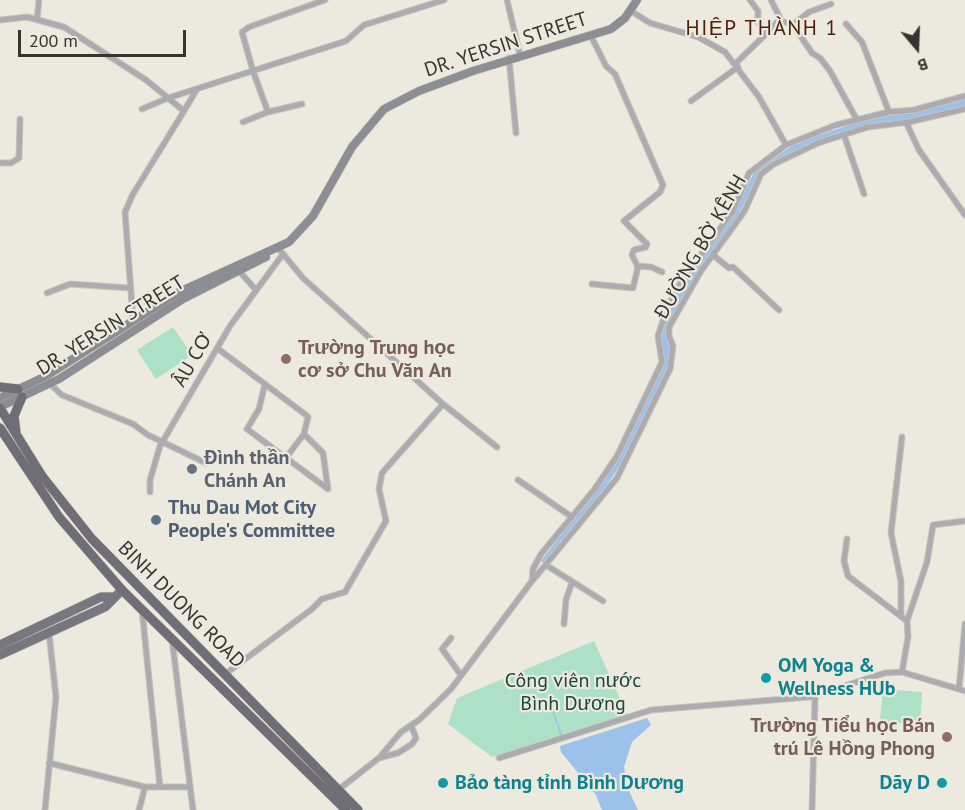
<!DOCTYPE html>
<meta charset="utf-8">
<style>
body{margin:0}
#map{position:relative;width:965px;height:810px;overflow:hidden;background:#ece9de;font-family:"PT Sans",sans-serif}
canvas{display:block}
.north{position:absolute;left:887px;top:18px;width:60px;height:60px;-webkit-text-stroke:4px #ece9de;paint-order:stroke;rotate:161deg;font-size:16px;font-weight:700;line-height:24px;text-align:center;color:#35342f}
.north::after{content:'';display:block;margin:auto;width:21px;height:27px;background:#35342f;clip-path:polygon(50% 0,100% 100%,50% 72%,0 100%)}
.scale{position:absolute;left:18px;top:30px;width:168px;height:27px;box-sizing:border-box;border:3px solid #35342f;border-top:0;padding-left:8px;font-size:18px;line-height:21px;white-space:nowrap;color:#35342f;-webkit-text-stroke:4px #ece9de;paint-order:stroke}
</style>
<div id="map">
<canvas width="965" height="810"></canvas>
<div class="north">B</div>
<div class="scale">200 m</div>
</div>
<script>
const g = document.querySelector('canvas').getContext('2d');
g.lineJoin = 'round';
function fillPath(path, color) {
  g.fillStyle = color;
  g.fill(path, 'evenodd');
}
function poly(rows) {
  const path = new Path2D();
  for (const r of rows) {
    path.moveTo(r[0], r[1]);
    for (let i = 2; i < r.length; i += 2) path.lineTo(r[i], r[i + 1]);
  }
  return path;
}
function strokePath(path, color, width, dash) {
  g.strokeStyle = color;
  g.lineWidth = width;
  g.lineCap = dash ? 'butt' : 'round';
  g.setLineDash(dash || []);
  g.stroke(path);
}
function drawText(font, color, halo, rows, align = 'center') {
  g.font = font + ' "PT Sans",sans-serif';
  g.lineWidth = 4.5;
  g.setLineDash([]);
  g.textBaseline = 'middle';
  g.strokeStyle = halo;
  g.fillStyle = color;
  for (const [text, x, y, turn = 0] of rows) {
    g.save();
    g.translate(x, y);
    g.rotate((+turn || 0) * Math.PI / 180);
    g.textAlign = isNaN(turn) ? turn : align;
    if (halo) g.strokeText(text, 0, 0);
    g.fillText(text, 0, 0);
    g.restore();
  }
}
fillPath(poly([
 [173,327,192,355,156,379,137,350],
 [594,641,629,718,492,757,448,724,457,698],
 [883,689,922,692,920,725,880,721]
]), '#ace1c7');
fillPath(poly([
 [965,99,965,106,908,120,853,129,824,139,781,158,758,175,737,218,702,264,671,317,666,330,670,345,669,364,619,467,596,501,544,563,541,561,615,465,664,362,661,332,665,320,685,280,735,212,754,172,796,143,855,123,895,114,910,114],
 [647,718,651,725,632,742,624,767,628,789,638,810,602,810,596,795,561,752,560,746]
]), '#9cc1ea');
strokePath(poly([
 [553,711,562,737]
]), '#9cc1ea', 1.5);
const minor = poly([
 [507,0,520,55],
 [771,0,781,20],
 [631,11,650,23,698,37,725,52,759,97,786,145],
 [37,19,39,0],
 [0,20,27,17,64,27,146,80,184,111,133,194,125,212,133,319],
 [846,24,862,42,889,112],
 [793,25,809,12,831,4],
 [767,33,779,20,793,25,812,53,820,58,830,71,857,120],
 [591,36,606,66,615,74,663,185,660,192,624,221,647,244,646,247,634,250,632,255,638,267,633,288,592,284],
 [509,58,516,133],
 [735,64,767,33,758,22,758,11,750,0],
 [691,101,738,67],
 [142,109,168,98,346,41,364,25,444,0],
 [184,111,197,89],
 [268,112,253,71,242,32,249,27,325,0],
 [243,122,268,112,302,104],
 [906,122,919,150,965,215],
 [844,135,864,194],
 [0,163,11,163,19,158,20,119],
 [279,249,303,278,443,404,497,447],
 [713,255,729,268,733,267,779,310],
 [637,266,651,267,662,272],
 [239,271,256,290],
 [47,293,70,284,130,288],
 [217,348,306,415,308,417,304,434,323,453,328,489,247,429,259,409,265,384],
 [50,384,62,395,133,424,148,435,206,463],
 [285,459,304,434],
 [518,480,572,517],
 [150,492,150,480,160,446,230,326,283,254],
 [847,539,844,561,848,576,907,621,908,637,902,672,965,691],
 [546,565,603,601],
 [533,580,617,478,670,369,673,346,669,336,669,327,701,271,744,212,761,174,774,164,818,143,868,127,909,122,965,109],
 [142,610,160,787],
 [901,615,901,581,891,533,902,437],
 [907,621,927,562,933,525,965,521],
 [564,624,566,600,572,582],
 [451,638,442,649,461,675],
 [172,639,193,810],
 [224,675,312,609,322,599,345,592,386,521,379,489,382,473,443,404],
 [959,689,965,624],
 [379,758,398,753,412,744,416,738,411,725],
 [499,758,651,710,810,697,885,673,902,672],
 [49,763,145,787,190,787],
 [338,790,379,758,401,732,419,720,451,689,532,581,533,569,541,554,594,490,617,456,662,362,658,336,667,308,681,282,733,211,749,173,786,145,836,125,889,112,914,110,965,96],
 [45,810,56,697,49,633],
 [139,810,145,787],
 [812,810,815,696]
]);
const secondary = poly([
 [0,398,46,376,179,292,289,242,313,216,352,147,384,109,419,91,473,71,611,29,625,18,637,0],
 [0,407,59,379,183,299,266,257]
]);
const primary = poly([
 [0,645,101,597,113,597],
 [0,655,105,607,122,590]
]);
const trunk = poly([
 [0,387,18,389],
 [0,408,42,476,92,539,358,810],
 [0,428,59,517,122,590,346,810],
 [16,432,14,416,22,397]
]);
strokePath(minor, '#c7c5bb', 7);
strokePath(secondary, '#c7c5bb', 9);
strokePath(primary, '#c7c5bb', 10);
strokePath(trunk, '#c7c5bb', 10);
strokePath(minor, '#ababb0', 5);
strokePath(secondary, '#8d8d94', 8);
strokePath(primary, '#787780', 9);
strokePath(trunk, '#6f6e77', 9);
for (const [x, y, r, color] of [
 [286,359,6,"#8d6e63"],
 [192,469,6,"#6b7280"],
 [156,520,6,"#5c6f8a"],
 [766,678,6,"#0f9aa8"],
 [947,737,6,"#8d6e63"],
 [443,783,6,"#0f9aa8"],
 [942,783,6,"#0f9aa8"]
]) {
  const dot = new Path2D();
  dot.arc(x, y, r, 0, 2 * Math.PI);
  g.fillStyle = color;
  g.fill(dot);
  strokePath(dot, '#ece9de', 2);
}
drawText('20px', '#35342f', '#ece9de', [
 ["DR. YERSIN STREET",506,45,-18],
 ["ĐƯỜNG BỜ KÊNH",701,247,-60],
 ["DR. YERSIN STREET",111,326,-32],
 ["ÂU CƠ",193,360,-60],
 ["BINH DUONG ROAD",181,605,45]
]);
drawText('bold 20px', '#785e54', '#ece9de', [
 ["Trường Trung học",298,348],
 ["cơ sở Chu Văn An",298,371],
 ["Trường Tiểu học Bán",935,726,"right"],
 ["trú Lê Hồng Phong",935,749,"right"]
], 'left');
drawText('bold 20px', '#5b616d', '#ece9de', [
 ["Đình thần",204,458],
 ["Chánh An",204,481]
], 'left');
drawText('bold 20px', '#4e5e75', '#ece9de', [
 ["Thu Dau Mot City",168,508],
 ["People's Committee",168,531]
], 'left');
drawText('bold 20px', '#0d838f', '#ece9de', [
 ["OM Yoga &",778,666],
 ["Wellness HUb",778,689],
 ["Bảo tàng tỉnh Bình Dương",455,783],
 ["Dãy D",930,783,"right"]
], 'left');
drawText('20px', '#194734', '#ece9de', [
 ["Công viên nước",573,681],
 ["Bình Dương",573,704]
]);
g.letterSpacing = '1.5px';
drawText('21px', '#4e1d09', '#ece9de', [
 ["HIỆP THÀNH 1",762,29]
]);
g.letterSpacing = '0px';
</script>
